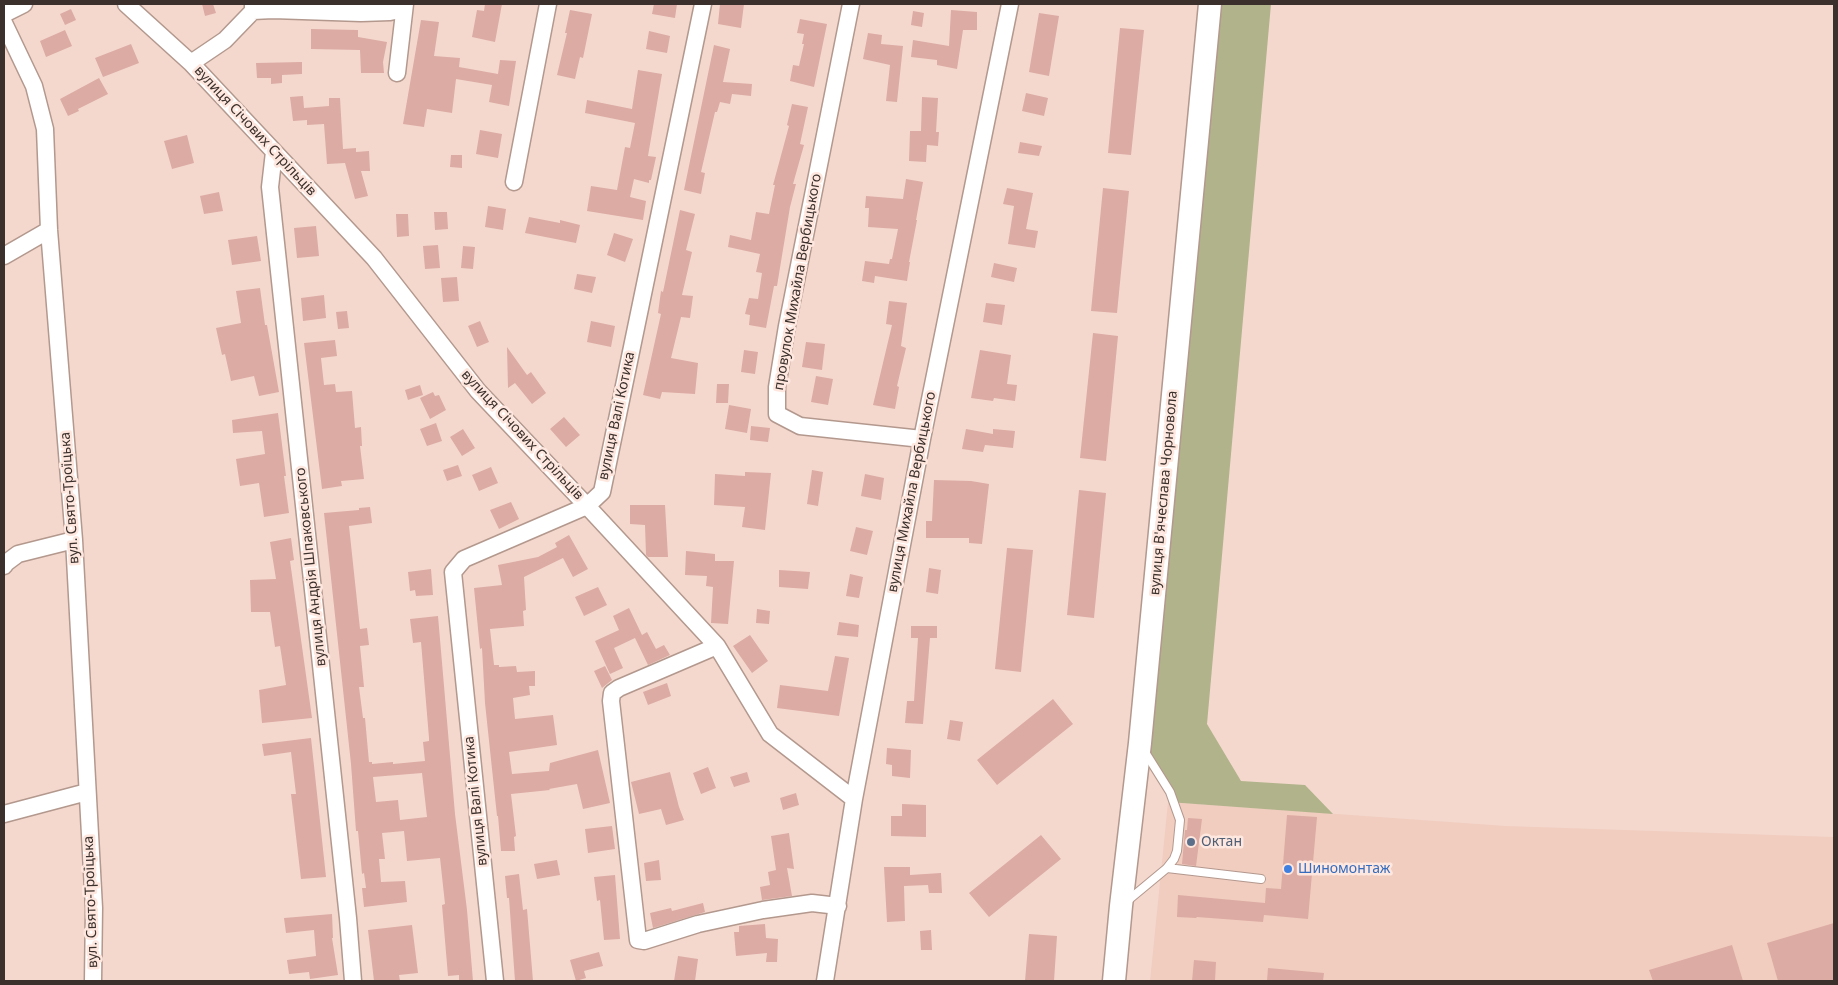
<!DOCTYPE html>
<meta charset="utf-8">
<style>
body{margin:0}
#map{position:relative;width:1838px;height:985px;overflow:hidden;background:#f4d8ce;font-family:"Noto Sans",sans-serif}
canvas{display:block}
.frame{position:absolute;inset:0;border:5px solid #3b302c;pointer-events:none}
</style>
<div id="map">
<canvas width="1838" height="985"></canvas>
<div class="frame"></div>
</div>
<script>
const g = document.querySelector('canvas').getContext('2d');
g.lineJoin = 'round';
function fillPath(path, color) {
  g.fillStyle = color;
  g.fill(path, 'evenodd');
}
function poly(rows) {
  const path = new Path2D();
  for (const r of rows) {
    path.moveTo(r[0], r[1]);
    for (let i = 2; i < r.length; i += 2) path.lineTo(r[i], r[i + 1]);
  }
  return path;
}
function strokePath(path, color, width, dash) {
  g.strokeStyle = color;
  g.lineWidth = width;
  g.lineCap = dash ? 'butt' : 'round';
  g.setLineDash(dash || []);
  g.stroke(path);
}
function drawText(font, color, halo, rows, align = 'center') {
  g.font = font + ' "Noto Sans",sans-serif';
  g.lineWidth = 5;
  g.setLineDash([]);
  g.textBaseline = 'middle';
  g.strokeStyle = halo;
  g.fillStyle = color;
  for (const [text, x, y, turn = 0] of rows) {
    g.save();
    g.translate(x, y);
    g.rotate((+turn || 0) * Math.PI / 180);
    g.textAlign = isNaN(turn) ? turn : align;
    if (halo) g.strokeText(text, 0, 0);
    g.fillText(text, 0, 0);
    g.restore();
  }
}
fillPath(poly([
 [1168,802,1506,826,1834,837,1834,981,1150,981]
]), '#f1cdbf');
fillPath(poly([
 [1210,4,1271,4,1207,724,1241,781,1305,785,1333,814,1168,802,1172,799,1140,743]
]), '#b1b38b');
fillPath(poly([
 [202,4,213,4,216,13,205,16],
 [485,4,502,4,495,42,472,37,477,10,484,11],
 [654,4,677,4,675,18,652,14],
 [720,4,744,4,741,28,718,24],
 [71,9,76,20,65,25,60,14],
 [570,10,592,14,583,58,580,57,575,79,557,75,567,33,565,33],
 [951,10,977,12,977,30,963,30,957,69,937,65,937,60,911,57,913,40,949,46],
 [913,11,924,13,922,27,911,25],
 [1039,13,1059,16,1049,76,1029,72],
 [800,19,827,24,814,87,790,81,793,65,799,66,804,44,802,44,804,34,797,33],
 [421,20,439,22,434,56,460,58,459,67,498,74,500,60,516,61,509,106,489,102,492,85,456,79,452,113,427,109,424,127,403,124],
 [1120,28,1144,30,1131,155,1108,153],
 [311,29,358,30,358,37,387,42,383,62,384,73,361,73,360,50,311,49],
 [65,30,72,46,46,57,40,41],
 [649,31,670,36,667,53,646,49],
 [868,33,882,35,881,44,903,46,897,102,886,101,890,65,863,59],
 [131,44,139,63,103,77,95,58],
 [714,45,730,49,723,82,752,84,751,96,732,94,730,104,720,102,717,112,715,112,701,172,705,173,701,194,684,190],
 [302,62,302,74,282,75,282,83,271,84,271,78,257,78,256,63],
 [638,70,662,74,648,156,656,157,651,180,649,180,649,183,634,179,630,197,646,201,643,220,587,211,591,186,617,190,625,147,630,148,635,123,585,113,587,100,632,109],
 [99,78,108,94,78,109,79,111,68,116,60,99],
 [1026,93,1048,98,1044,116,1022,111],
 [303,96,304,108,329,106,329,98,340,98,343,149,356,148,356,152,369,151,370,171,361,171,368,196,355,199,345,163,327,164,324,124,307,125,307,120,293,121,290,97],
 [922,97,938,98,936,132,939,132,938,146,927,145,926,162,909,161,910,131,921,131],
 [792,104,808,107,800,144,804,145,793,184,796,184,790,207,777,286,774,286,766,328,749,325,750,315,745,314,749,298,758,299,762,273,756,272,760,254,728,247,730,235,751,240,756,212,769,214,775,185,773,185,789,126,787,125],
 [480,130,502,134,498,158,476,154],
 [187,135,194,163,172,169,164,141],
 [1020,142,1042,146,1039,156,1018,153],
 [451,155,462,155,462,168,450,167],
 [906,179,923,182,916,220,917,220,909,262,910,262,907,281,875,276,874,283,862,281,865,261,889,264,890,259,892,259,898,229,868,227,869,208,865,208,866,196,903,199],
 [1007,188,1033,193,1026,229,1038,231,1035,248,1008,244,1014,206,1003,204],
 [1103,188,1129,191,1117,313,1091,311],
 [219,192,223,211,204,214,200,196],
 [488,206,506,209,503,230,485,227],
 [680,210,695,214,686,250,692,252,682,295,693,296,690,318,681,317,671,358,698,363,695,394,662,392,660,399,643,395,661,314,658,313,661,291,663,292],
 [434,212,447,212,448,229,435,230],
 [396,214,408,214,409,236,397,237],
 [529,217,560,223,560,220,580,225,576,243,525,233],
 [316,226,319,256,297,258,294,228],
 [614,233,633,239,625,262,607,255],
 [257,236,261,261,232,265,228,240],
 [438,245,440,268,425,269,423,246],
 [463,246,475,247,473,269,461,268],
 [994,263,1017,268,1014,282,991,277],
 [577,274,596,277,592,293,574,289],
 [457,277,459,301,443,302,441,278],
 [260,288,265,325,267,325,279,392,259,396,254,376,231,381,225,354,222,355,216,328,241,323,236,291],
 [324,295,326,318,303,321,301,298],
 [889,301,907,303,901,346,906,348,897,386,899,387,895,409,873,405,892,325,886,324],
 [986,303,1005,305,1002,325,983,322],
 [347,311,349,328,338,329,336,312],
 [480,321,489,342,477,347,468,326],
 [591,321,615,326,611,347,587,342],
 [1093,333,1118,336,1106,461,1080,458],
 [335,340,337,356,321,358,324,385,335,384,336,392,352,391,355,428,361,427,362,446,360,446,364,479,341,481,342,486,322,489,304,343],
 [806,342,825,344,822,370,802,367],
 [507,347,527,375,531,372,546,393,532,404,515,383,508,388],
 [744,350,758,352,755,374,741,372],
 [980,350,1011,355,1007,384,1017,385,1015,401,994,398,993,401,971,398],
 [816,376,833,379,828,405,811,402],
 [717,384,729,384,728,403,716,403],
 [420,385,423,395,408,400,405,390],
 [433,392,435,396,439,395,446,410,430,419,420,398],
 [729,405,751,409,747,433,725,429],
 [278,413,286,476,284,476,289,513,264,517,259,483,240,486,236,459,265,454,262,431,233,433,232,420],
 [564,417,580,435,566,447,550,429],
 [436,423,442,441,427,446,420,429],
 [751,426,770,428,768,442,750,440],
 [463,429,475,448,462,456,450,437],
 [966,429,993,434,993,429,1015,431,1013,448,985,445,983,452,962,449],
 [458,465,462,476,447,481,443,470],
 [491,467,498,483,479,491,472,475],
 [812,470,823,472,818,506,807,504],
 [745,472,771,473,765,530,742,527,745,507,714,505,715,474,745,476],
 [865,474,884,478,881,500,861,496],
 [934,480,971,481,989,484,982,544,969,543,969,538,926,538,926,521,932,521],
 [1079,490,1106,493,1094,618,1067,615],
 [511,502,519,519,499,529,490,510],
 [630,505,665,505,668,557,648,557,646,555,645,525,630,524],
 [370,507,372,523,349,526,360,629,367,628,369,645,360,646,364,687,359,687,363,718,365,718,369,762,372,762,372,764,393,762,393,764,425,761,423,742,429,741,429,738,421,642,413,643,410,619,438,616,455,814,467,910,473,981,459,981,459,975,448,976,442,905,445,904,440,858,407,861,404,831,382,833,385,859,379,859,381,882,405,881,407,902,364,907,362,888,366,888,364,873,362,874,358,831,356,831,351,764,324,513,359,510,359,508],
 [422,773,427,817,400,820,398,800,376,802,373,777],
 [856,527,873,531,867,555,850,551],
 [569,535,588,569,573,577,563,558,524,577,526,610,523,611,524,626,490,629,494,665,499,665,499,667,516,666,517,672,535,671,535,686,529,686,530,695,513,698,515,719,553,715,557,745,509,752,512,774,549,771,550,763,598,750,610,803,583,809,577,784,549,789,550,790,511,794,516,836,514,837,515,851,501,851,498,816,497,816,485,703,482,648,480,649,474,588,502,585,498,565,538,557,557,547,555,543],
 [291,538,294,560,290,561,312,718,262,723,259,690,286,685,280,646,275,647,270,612,251,612,250,580,276,579,270,542],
 [1007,548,1033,550,1021,672,995,669],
 [686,551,715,554,715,561,734,561,728,624,711,623,713,587,706,586,707,576,685,575],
 [929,568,941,570,938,594,926,592],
 [431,569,433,595,416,596,415,590,410,591,408,572],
 [779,570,810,572,808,589,779,587],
 [850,574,863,577,859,598,846,596],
 [598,587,607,605,584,616,575,597],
 [629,608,642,635,647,632,656,649,664,645,670,655,648,665,635,638,614,648,623,668,610,674,595,641,619,630,613,616],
 [757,609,770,611,769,624,756,623],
 [839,622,859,625,858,637,837,635],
 [911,626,937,626,937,638,930,638,923,724,905,723,907,701,914,701,918,638,911,638],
 [750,635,768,661,752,673,733,646],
 [835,656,849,658,839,716,777,708,780,685,828,691],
 [605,666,612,680,602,688,594,671],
 [667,683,671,696,648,705,643,692],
 [1053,699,1073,724,997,785,977,760],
 [950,720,963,722,960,741,947,739],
 [311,738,326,877,301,879,291,794,296,794,291,752,264,756,262,744],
 [887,748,911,750,910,778,892,776,892,765,886,764],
 [708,767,716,788,701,794,693,773],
 [670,772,679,807,684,820,666,825,661,809,639,814,631,782],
 [747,772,750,782,734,787,730,777],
 [796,793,799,805,783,810,780,798],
 [902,804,926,805,926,837,891,836,891,816,902,816],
 [1287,815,1317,817,1308,919,1264,915,1263,922,1197,917,1196,918,1177,917,1178,895,1265,903,1266,888,1281,889],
 [1188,818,1202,819,1196,866,1182,864,1185,830,1187,830],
 [612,826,615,849,588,853,585,829],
 [789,833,794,869,787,868,792,896,762,900,760,887,770,885,768,872,776,870,771,836],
 [1041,835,1061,859,989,917,969,893],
 [557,860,560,875,537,879,534,864],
 [659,860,661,880,646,881,644,863],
 [884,867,910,867,910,875,941,873,942,893,929,893,928,885,904,886,905,921,887,922],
 [519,874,523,910,527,909,533,981,515,981,509,898,507,898,505,876],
 [615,875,620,939,604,940,600,900,597,901,594,877],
 [703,903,705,912,653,928,650,913,671,908,672,911],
 [332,914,333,938,332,938,338,975,310,979,309,972,289,974,287,960,316,956,314,930,286,933,284,918],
 [1834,923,1834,981,1778,981,1767,943],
 [765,924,766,938,778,939,777,962,766,962,767,953,736,956,734,932,739,932,739,926],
 [412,925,418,973,399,975,400,981,374,981,368,930],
 [931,930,932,950,921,950,920,931],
 [1029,934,1057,936,1054,981,1025,981],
 [1732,945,1743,981,1653,981,1649,970],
 [599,952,603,966,584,971,586,978,576,981,570,960],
 [678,956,698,959,695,981,674,981],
 [1194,960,1216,962,1215,981,1192,981],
 [1268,968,1324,973,1323,981,1267,981]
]), '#dcaba3');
const lane = poly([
 [1167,868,1261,879],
 [1126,902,1167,868,1174,859,1177,851,1180,820,1170,792,1145,752]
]);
const street = poly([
 [126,4,191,63,374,258,478,391,587,506,717,646,770,734,854,799],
 [851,4,787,326,777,387,777,414,800,426,922,439],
 [253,11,273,10,361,13,390,12,404,9],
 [4,14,24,4],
 [4,23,34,86,45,129,49,230,74,540,94,908,93,981],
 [191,63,225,40,253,11,253,4],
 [397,73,405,4],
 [274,152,270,187,348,918,353,981],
 [514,182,548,4],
 [4,256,49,230],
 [4,566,6,563,18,554,74,540],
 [717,646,619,688,612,693,611,701,638,940,644,941,698,924,763,910,812,903,838,906],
 [4,814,87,792],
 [495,981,453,572,464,559,587,506,602,492,703,4],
 [825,981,854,799,922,439,1010,4]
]);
const secondary = poly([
 [1114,981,1121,906,1140,743,1210,4]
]);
strokePath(lane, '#b3988e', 10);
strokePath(street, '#b3988e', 19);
strokePath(secondary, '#b3988e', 25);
strokePath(lane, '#fff', 8);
strokePath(street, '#fff', 16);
strokePath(secondary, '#fff', 22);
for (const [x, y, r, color] of [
 [1191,842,5,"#5c6f8a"],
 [1288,869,5,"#3f7fe0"]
]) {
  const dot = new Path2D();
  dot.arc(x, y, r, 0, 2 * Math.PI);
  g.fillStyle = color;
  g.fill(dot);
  strokePath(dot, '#fee7de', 2);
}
drawText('14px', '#3b302c', '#fee7de', [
 ["вулиця Січових Стрільців",255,131,47],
 ["провулок Михайла Вербицького",798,282,-80],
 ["вулиця Валі Котика",617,416,-78],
 ["вулиця Січових Стрільців",522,435,47],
 ["вулиця Михайла Вербицького",912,492,-79],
 ["вулиця В'ячеслава Чорновола",1164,493,-85],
 ["вул. Свято-Троїцька",70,498,-94],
 ["вулиця Андрія Шпаковського",311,567,-96],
 ["вулиця Валі Котика",476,801,-96],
 ["вул. Свято-Троїцька",91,902,-92]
]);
drawText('14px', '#4e5e75', '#fee7de', [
 ["Октан",1201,842]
], 'left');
drawText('14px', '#366cbe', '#fee7de', [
 ["Шиномонтаж",1298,869]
], 'left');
</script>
